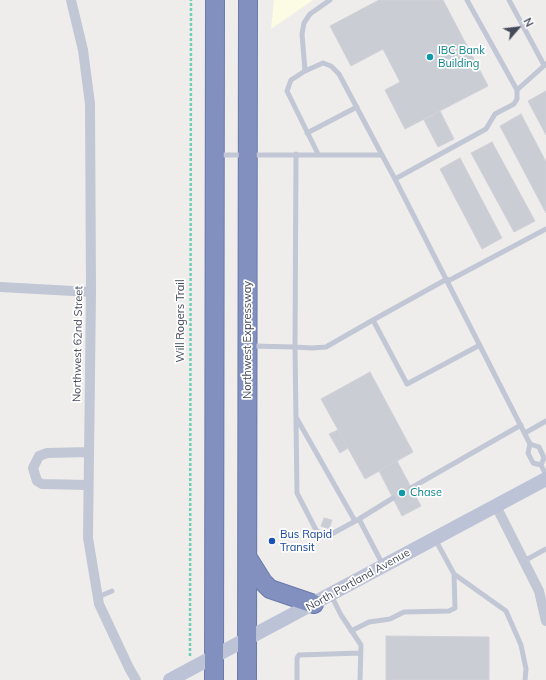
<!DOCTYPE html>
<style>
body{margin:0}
#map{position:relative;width:546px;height:680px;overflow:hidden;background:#efedec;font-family:Mulish,sans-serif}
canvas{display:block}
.north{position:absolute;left:498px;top:8px;width:40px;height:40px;-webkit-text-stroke:3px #fff;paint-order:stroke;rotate:62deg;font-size:11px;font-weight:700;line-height:16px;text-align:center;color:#444a5a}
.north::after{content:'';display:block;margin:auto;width:14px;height:18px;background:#444a5a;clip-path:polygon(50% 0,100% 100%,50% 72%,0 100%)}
</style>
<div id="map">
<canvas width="546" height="680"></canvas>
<div class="north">N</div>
</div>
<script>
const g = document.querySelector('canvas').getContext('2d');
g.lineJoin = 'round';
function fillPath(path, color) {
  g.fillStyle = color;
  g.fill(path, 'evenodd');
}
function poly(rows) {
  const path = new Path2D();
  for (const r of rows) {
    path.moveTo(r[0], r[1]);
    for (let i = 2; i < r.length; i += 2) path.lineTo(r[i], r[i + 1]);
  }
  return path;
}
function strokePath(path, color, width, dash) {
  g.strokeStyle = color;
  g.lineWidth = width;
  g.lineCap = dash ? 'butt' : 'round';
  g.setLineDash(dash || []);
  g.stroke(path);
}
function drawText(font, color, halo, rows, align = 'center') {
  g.font = font + ' Mulish,sans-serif';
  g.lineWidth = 3.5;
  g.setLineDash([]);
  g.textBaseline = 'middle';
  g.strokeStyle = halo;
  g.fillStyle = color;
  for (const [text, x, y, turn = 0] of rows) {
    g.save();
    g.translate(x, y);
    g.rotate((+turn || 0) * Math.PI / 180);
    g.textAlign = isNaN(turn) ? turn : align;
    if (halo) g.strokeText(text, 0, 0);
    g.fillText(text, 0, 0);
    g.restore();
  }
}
fillPath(poly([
 [274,0,313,0,271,29]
]), '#fcfbe3');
const building = poly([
 [379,0,443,0,488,86,405,129,385,90,400,82,383,49,351,66,330,26,379,0],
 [546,91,546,135,528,101,546,91],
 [440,111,454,139,438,147,424,120,440,111],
 [521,114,546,162,546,213,500,126,521,114],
 [492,142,535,221,514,232,471,153,492,142],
 [460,158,502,238,482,249,440,169,460,158],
 [370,372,413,452,365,479,321,399,370,372],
 [338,430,348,448,340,453,329,434,338,430],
 [397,461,421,506,402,516,379,471,397,461],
 [324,518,332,520,329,529,321,526,324,518],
 [386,636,489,637,489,680,386,680,386,636]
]);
fillPath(building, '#cbcdd4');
strokePath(building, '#d0d0d8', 1);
const highway = poly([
 [248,558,263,582,270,589,314,604],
 [214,680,215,0],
 [247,680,248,0]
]);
strokePath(highway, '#6c7aaa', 20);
strokePath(poly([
 [190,656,191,0]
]), '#6ecfb7', 2.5, [3, 2]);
strokePath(poly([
 [467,0,517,90],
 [509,0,544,65],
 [305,71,323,63,331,66,339,74,382,155],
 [307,133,357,107],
 [296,154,295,347,312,348,326,347,373,320,407,384,480,345],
 [318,154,287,91,291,80,305,71,302,34,304,23,310,14,330,0],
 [218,155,382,155,395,179,486,129,495,114,514,104,517,99,517,90,546,64],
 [395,179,530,444],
 [448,281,546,229],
 [373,320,447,279],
 [251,346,295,347,297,493,316,530,324,536,328,536,359,519,383,565],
 [296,417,355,521],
 [525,433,546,421],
 [530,444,539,447,544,458,541,465,533,463,528,453,530,444],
 [541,465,546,475],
 [411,488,521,425],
 [359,519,393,498],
 [435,539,454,574,506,611,521,645,526,669,525,680],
 [524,561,546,549],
 [331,595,341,615,361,645,360,680],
 [98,597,112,591],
 [351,631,369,622,390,619,404,612,449,611,455,608,454,574],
 [297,680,297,658,299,655,360,653]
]), '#c1c7d4', 5);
strokePath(poly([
 [71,0,83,50,90,104,91,292,88,538,99,604,129,668,136,680],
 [0,287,91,292],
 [88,485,42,484,37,481,33,468,39,456,47,453,89,452],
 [496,506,539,591,546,621]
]), '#c1c7d4', 10);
strokePath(poly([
 [170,680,546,479]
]), '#bdc3d7', 14);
strokePath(highway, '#8190be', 18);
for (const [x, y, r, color] of [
 [430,57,4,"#0f9aa8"],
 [402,493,4,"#0f9aa8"],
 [272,541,4,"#1a4fb4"]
]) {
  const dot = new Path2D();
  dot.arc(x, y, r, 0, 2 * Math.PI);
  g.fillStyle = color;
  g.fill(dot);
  strokePath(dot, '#fff', 1.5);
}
drawText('11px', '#0d838f', '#fff', [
 ["IBC Bank",438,51],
 ["Building",438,64],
 ["Chase",410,493]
], 'left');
drawText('11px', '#444a5a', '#fff', [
 ["Will Rogers Trail",181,321,-90],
 ["Northwest Expressway",248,340,-90],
 ["Northwest 62nd Street",78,344,-89],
 ["North Portland Avenue",358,580,-29]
]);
drawText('11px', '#164399', '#fff', [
 ["Bus Rapid",280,535],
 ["Transit",280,548]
], 'left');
</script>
